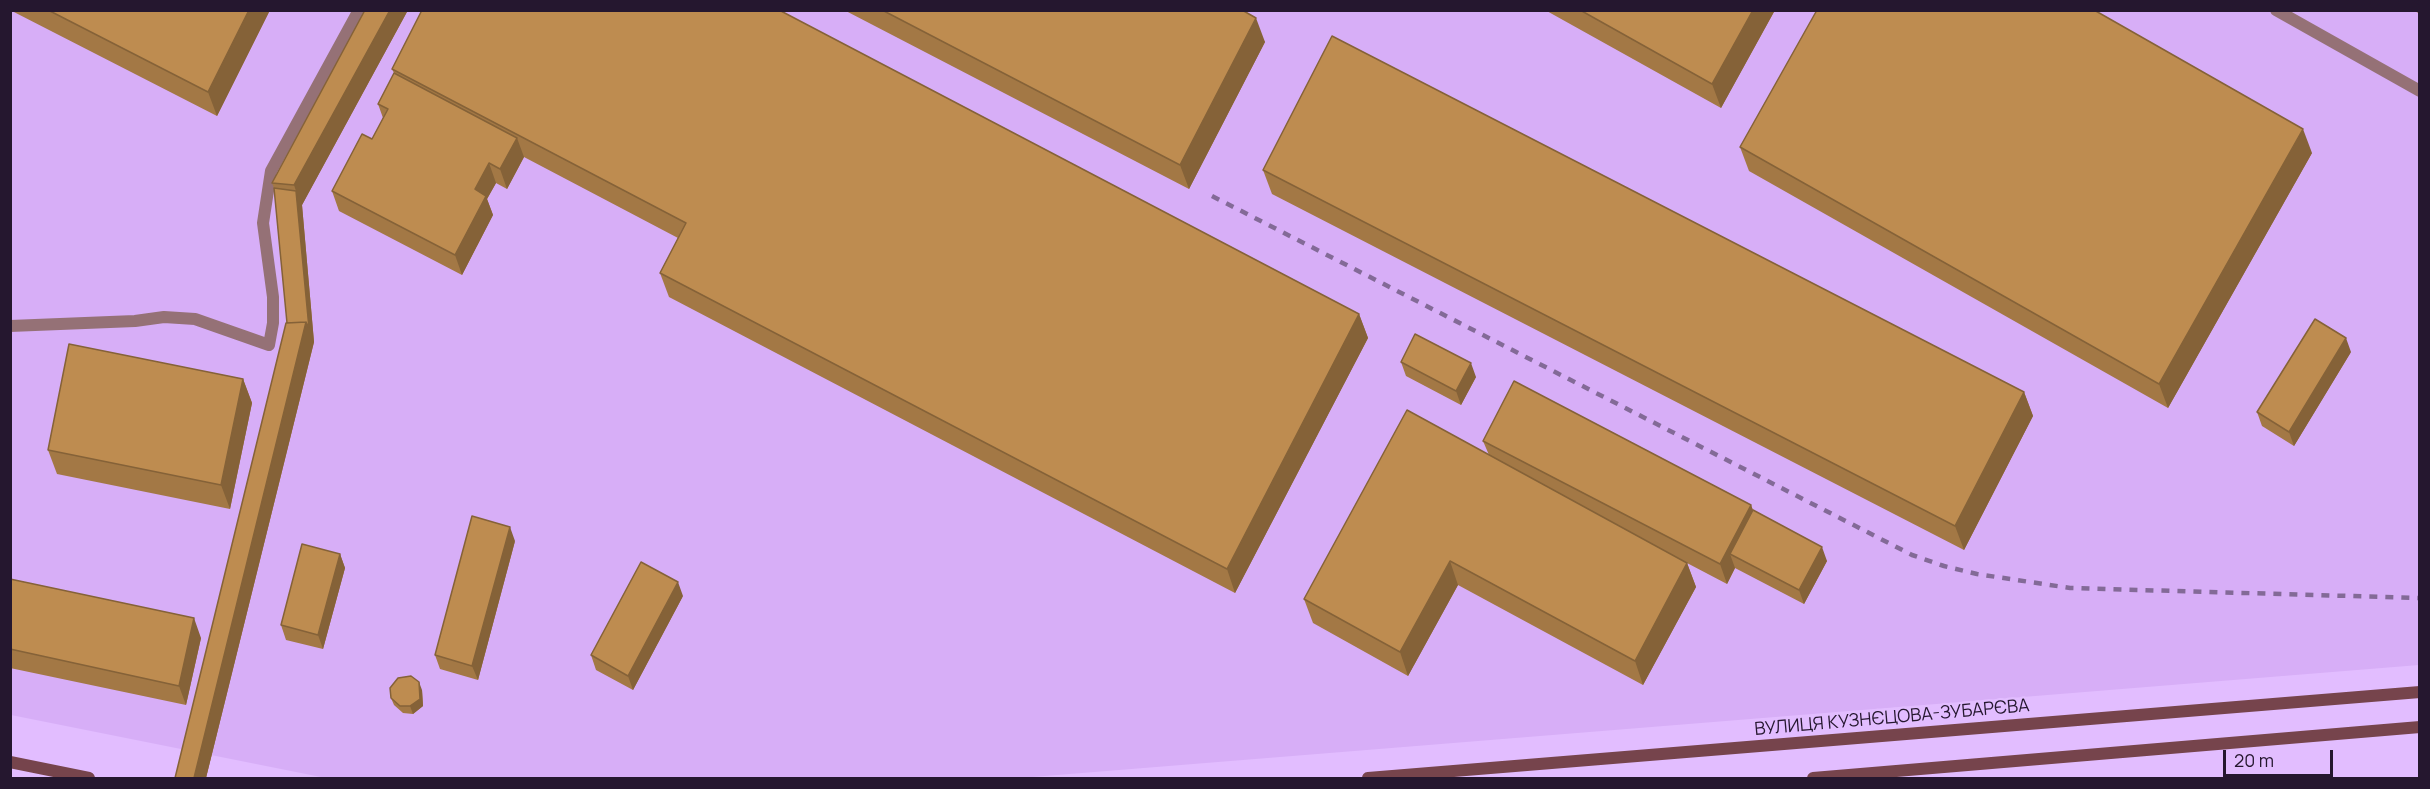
<!DOCTYPE html>
<meta charset="utf-8">
<style>
body{margin:0}
#map{position:relative;width:2430px;height:789px;overflow:hidden;background:#e2bdff;font-family:Manrope,sans-serif}
canvas{display:block}
.frame{position:absolute;inset:0;border:12px solid #25172f;pointer-events:none}
.scale{position:absolute;left:2223px;top:750px;width:110px;height:27px;box-sizing:border-box;border:3px solid #25172f;border-top:0;padding-left:8px;font-size:18px;line-height:21px;white-space:nowrap;color:#25172f;-webkit-text-stroke:4px #e2bdff;paint-order:stroke}
</style>
<div id="map">
<canvas width="2430" height="789"></canvas>
<div class="frame"></div>
<div class="scale">20 m</div>
</div>
<script>
const g = document.querySelector('canvas').getContext('2d');
g.lineJoin = 'round';
function fillPath(path, color) {
  g.fillStyle = color;
  g.fill(path, 'evenodd');
}
function poly(rows) {
  const path = new Path2D();
  for (const r of rows) {
    path.moveTo(r[0], r[1]);
    for (let i = 2; i < r.length; i += 2) path.lineTo(r[i], r[i + 1]);
  }
  return path;
}
function strokePath(path, color, width, dash) {
  g.strokeStyle = color;
  g.lineWidth = width;
  g.lineCap = dash ? 'butt' : 'round';
  g.setLineDash(dash || []);
  g.stroke(path);
}
function drawText(font, color, halo, rows, align = 'center') {
  g.font = font + ' Manrope,sans-serif';
  g.lineWidth = 4.5;
  g.setLineDash([]);
  g.textBaseline = 'middle';
  g.strokeStyle = halo;
  g.fillStyle = color;
  for (const [text, x, y, turn = 0] of rows) {
    g.save();
    g.translate(x, y);
    g.rotate((+turn || 0) * Math.PI / 180);
    g.textAlign = isNaN(turn) ? turn : align;
    if (halo) g.strokeText(text, 0, 0);
    g.fillText(text, 0, 0);
    g.restore();
  }
}
fillPath(poly([
 [10,11,2419,11,2419,665,1020,778,326,778,11,715]
]), '#d7aef7');
strokePath(poly([
 [2276,10,2420,91],
 [10,326,135,321,164,317,195,319,269,345,273,323,273,297,263,223,271,171,359,10]
]), '#957176', 12);
strokePath(poly([
 [10,762,89,778],
 [1368,778,2420,692],
 [1813,778,2420,727]
]), '#76444c', 12);
strokePath(poly([
 [1212,196,1912,555,1944,566,1977,574,2070,588,2420,598]
]), '#836a97', 4.5, [8, 8]);
fillPath(poly([
 [10,10,270,10,217,116],
 [365,10,408,10,302,205,314,342,206,778,175,778,287,323,274,188,272,183],
 [844,10,1242,10,1265,42,1189,189],
 [1545,10,1775,10,1721,108],
 [2413,10,2420,10,2420,14],
 [392,69,1359,314,1368,338,1235,593,669,297,660,273,678,238,524,157,507,189,496,183,487,199,493,215,462,275,339,211,332,191,372,139,383,118,378,104,394,73],
 [1740,147,2312,153,2168,408,1749,171],
 [1263,170,2024,392,2033,416,1964,550,1272,194],
 [2351,352,2294,446,2262,426,2257,412],
 [1401,362,1476,377,1461,405,1406,376],
 [243,379,252,403,230,509,57,474,48,450],
 [1483,441,1751,505,1753,510,1827,561,1804,604,1735,568,1727,584,1687,563,1696,587,1643,685,1458,585,1408,676,1313,623,1304,599,1489,455],
 [515,541,478,680,440,669,435,655],
 [340,554,345,568,323,649,286,640,281,625],
 [10,579,201,638,186,705,10,668],
 [683,596,633,690,596,670,591,655],
 [422,690,423,706,413,714,403,713,394,705,391,698]
]), '#a37845');
fillPath(poly([
 [249,10,270,10,217,116,208,92],
 [390,10,408,10,302,205,314,342,206,778,194,778,306,322,296,191,294,185],
 [1753,10,1775,10,1721,108,1712,84],
 [1256,18,1265,42,1189,189,1180,165],
 [2303,129,2312,153,2168,408,2159,384],
 [517,138,524,157,507,189,500,169],
 [489,163,496,183,487,199,493,215,462,275,455,255,475,189],
 [1359,314,1368,338,1235,593,1227,569],
 [2346,338,2351,352,2294,446,2289,432],
 [1471,363,1476,377,1461,405,1456,391],
 [243,379,252,403,230,509,221,485],
 [2024,392,2033,416,1964,550,1955,526],
 [1751,505,1758,525,1730,554,1735,568,1727,584,1720,564],
 [510,527,515,541,478,680,472,666],
 [1822,547,1827,561,1804,604,1799,590],
 [340,554,345,568,323,649,318,635],
 [1450,561,1458,585,1408,676,1400,652],
 [1687,563,1696,587,1643,685,1635,661],
 [678,582,683,596,633,690,628,676],
 [194,618,201,638,186,705,179,686],
 [419,682,422,690,423,706,413,714,410,706]
]), '#856238');
const building = poly([
 [48,10,249,10,208,92,48,10],
 [365,10,390,10,294,185,272,183,365,10],
 [422,10,779,10,1359,314,1227,569,660,273,686,223,392,69,422,10],
 [882,10,1242,10,1256,18,1180,165,882,10],
 [1580,10,1753,10,1712,84,1580,10],
 [1817,10,2094,10,2303,129,2159,384,1740,147,1817,10],
 [1332,36,2024,392,1955,526,1263,170,1332,36],
 [394,73,517,138,500,169,489,163,475,189,486,196,455,255,332,191,362,134,372,139,388,109,378,104,394,73],
 [274,188,296,191,309,328,306,322,287,323,274,188],
 [2315,319,2346,338,2289,432,2257,412,2315,319],
 [306,322,194,778,175,778,286,323,306,322],
 [1415,334,1471,363,1456,391,1401,362,1415,334],
 [69,344,243,379,221,485,48,450,69,344],
 [1514,381,1751,505,1720,564,1483,441,1514,381],
 [1407,410,1687,563,1635,661,1450,561,1400,652,1304,599,1407,410],
 [1753,510,1822,547,1799,590,1730,554,1753,510],
 [472,516,510,527,472,666,435,655,472,516],
 [302,544,340,554,318,635,281,625,302,544],
 [641,562,678,582,628,676,591,655,641,562],
 [10,579,194,618,179,686,10,649,10,579],
 [411,676,419,682,420,699,410,706,400,706,391,698,390,688,398,678,411,676]
]);
fillPath(building, '#be8c50');
strokePath(building, '#856238', 1.5);
drawText('18px', '#25172f', '#e2bdff', [
 ["ВУЛИЦЯ КУЗНЄЦОВА-ЗУБАРЄВА",1892,718,-5]
]);
</script>
